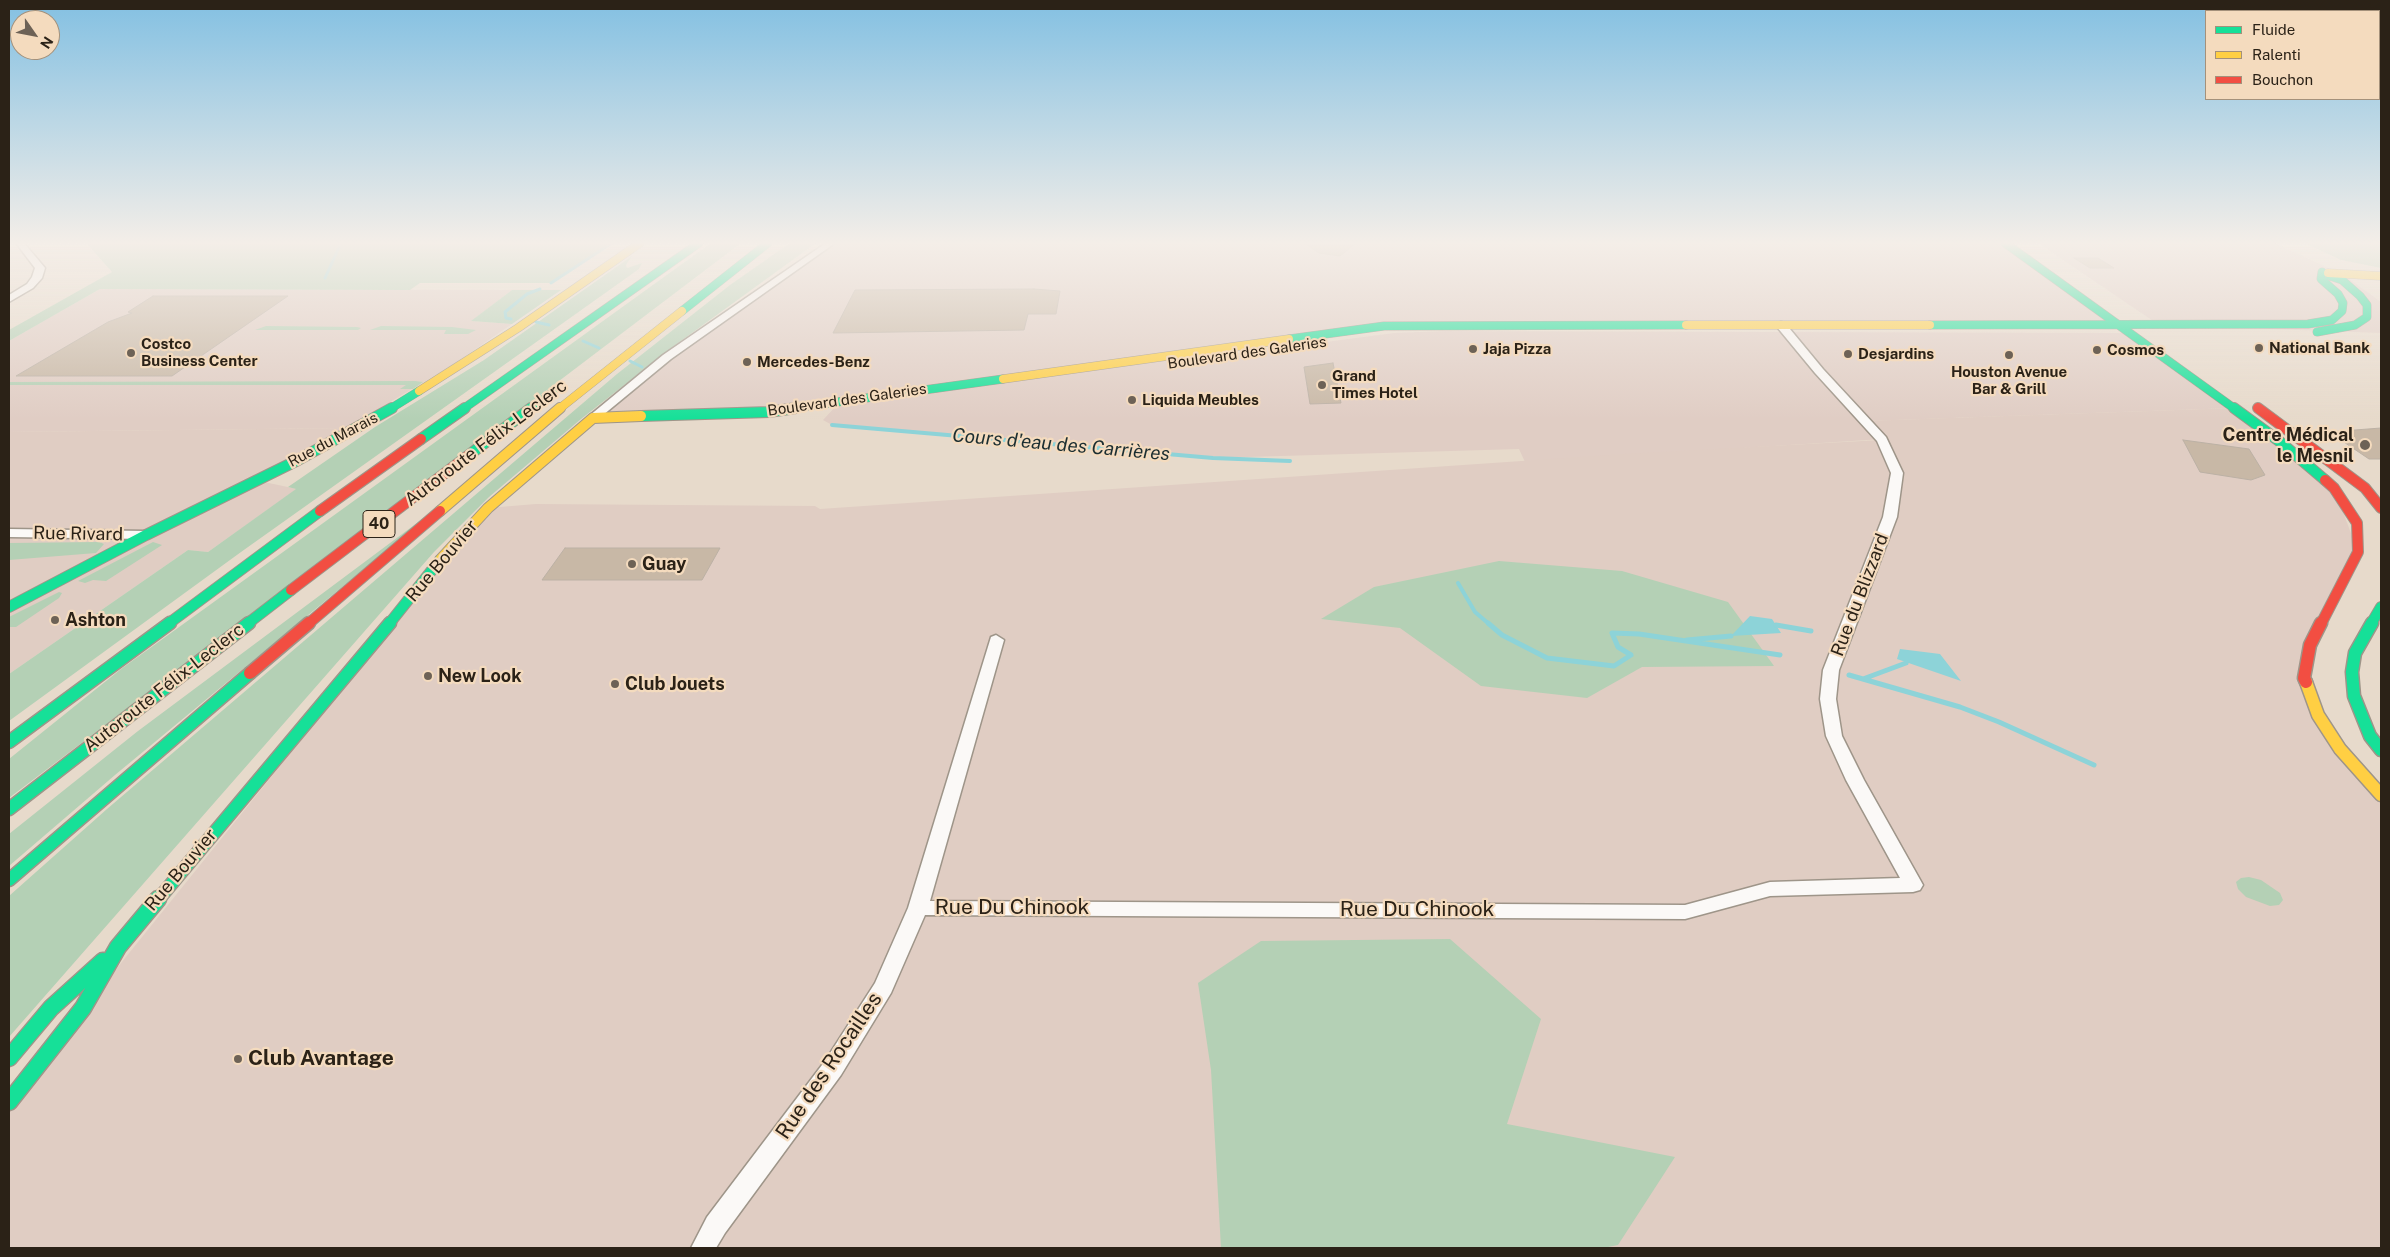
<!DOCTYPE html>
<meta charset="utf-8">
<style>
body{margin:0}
#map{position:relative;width:2390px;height:1257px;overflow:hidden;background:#e7dacb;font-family:"Public Sans",sans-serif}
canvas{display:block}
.frame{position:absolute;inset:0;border:10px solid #2b2217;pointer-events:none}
.legend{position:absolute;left:2205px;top:10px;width:175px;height:90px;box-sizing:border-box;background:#f4dbbe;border:1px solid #a4917b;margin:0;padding:6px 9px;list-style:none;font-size:15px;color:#2b2217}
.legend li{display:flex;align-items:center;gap:10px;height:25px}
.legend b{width:25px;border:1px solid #a4917b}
.north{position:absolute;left:10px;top:10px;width:50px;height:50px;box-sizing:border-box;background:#f4dbbe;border:1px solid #a4917b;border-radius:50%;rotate:123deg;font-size:14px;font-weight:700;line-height:20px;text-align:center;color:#2b2217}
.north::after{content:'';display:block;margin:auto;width:18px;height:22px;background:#6d6256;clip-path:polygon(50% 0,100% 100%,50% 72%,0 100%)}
</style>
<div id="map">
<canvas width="2390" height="1257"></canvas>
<div class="frame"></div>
<ul class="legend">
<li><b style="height:6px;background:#16e098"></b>Fluide</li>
<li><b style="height:6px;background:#ffcf43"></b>Ralenti</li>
<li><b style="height:6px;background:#f24e42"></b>Bouchon</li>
</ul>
<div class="north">N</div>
</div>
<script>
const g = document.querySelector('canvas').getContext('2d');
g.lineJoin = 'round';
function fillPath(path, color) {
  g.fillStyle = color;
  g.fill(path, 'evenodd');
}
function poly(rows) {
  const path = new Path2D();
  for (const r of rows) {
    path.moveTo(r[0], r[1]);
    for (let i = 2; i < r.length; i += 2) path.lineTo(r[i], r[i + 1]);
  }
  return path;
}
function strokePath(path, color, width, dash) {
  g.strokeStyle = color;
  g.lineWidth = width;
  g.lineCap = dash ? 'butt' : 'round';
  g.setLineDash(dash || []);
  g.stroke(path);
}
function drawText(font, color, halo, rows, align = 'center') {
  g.font = font + ' "Public Sans",sans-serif';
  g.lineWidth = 4.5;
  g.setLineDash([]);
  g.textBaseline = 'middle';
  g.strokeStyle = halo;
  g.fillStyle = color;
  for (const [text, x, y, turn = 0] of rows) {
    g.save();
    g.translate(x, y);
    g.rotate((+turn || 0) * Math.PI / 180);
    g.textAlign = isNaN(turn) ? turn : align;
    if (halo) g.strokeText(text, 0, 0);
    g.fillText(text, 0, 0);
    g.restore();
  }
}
fillPath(poly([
 [831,243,2005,243,2119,326,1384,326,1121,365,1234,354,1394,333,1445,331,2131,333,2234,408,1867,421,1883,439,1525,462,1519,449,1213,458,832,425,823,420,835,407,593,418,716,325],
 [2038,243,2274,243,2344,275,2381,302,2381,333,2159,325],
 [100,289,512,290,472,321,512,324,451,366,346,428,9,432,9,341]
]), '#e0cdc4');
fillPath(poly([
 [2234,408,2334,488,2358,552,2304,678,2340,749,2381,795,2381,1248,9,1248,9,1102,488,508,536,504,815,506,820,509,1624,454,1881,440,1864,421],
 [346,428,250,479,297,489,208,552,188,550,9,674,9,432]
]), '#e0cdc3');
fillPath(poly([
 [86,243,612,243,551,283,420,283,410,290,100,289,9,341,9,330,112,272],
 [711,243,741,243,9,798,9,759,121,669],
 [790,243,816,243,674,346,581,419,489,497,434,552,9,1037,9,896,107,809,617,374,730,285],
 [2304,243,2381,243,2381,268,2341,260],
 [632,256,626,265,627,268,642,263,639,269,241,552,9,721,9,674,188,550,208,552,296,489,288,487,375,427,484,360],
 [512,290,561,290,512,324,471,321],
 [266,326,357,327,361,328,358,330,255,330],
 [381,326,452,327,476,330,468,334,444,334,446,330,370,330],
 [9,382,415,381,423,382,413,389,400,389,406,385,9,385],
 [441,505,115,775,9,866,9,834,138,731],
 [99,542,104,544,96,553,9,560,9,543],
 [153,542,162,545,106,581,93,580,85,583,78,581],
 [1499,561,1622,571,1728,602,1774,666,1642,667,1587,698,1481,686,1400,628,1321,619,1374,587],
 [59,592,62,593,59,598,16,627,9,627,9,617],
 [2249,877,2261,880,2280,893,2283,900,2279,905,2270,906,2246,897,2238,889,2236,882,2241,878],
 [1450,939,1541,1019,1507,1124,1675,1157,1618,1245,1603,1248,1221,1248,1211,1070,1198,983,1261,941]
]), '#b4d0b5');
fillPath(poly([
 [1750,616,1772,619,1781,633,1731,636],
 [1900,649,1940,654,1961,681,1897,659]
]), '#8dd3d8');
strokePath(poly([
 [325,278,341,243],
 [551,283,612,243],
 [511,319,506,318,505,312,527,294,540,289],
 [536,322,549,325],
 [583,341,599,348],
 [630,361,642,367]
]), '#8dd3d8', 3);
strokePath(poly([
 [832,425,1213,458,1290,461],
 [1458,583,1475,612,1489,624]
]), '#8dd3d8', 4);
strokePath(poly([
 [1488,623,1502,635,1547,658,1614,666,1631,655,1618,647,1612,633,1639,634,1780,655],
 [1776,625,1811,631],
 [1687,640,1731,636],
 [1849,675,1960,707,1999,722,2094,765],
 [1863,679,1906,663]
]), '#8dd3d8', 5);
const building = poly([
 [1304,243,1356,243,1340,256,1319,253,1304,243],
 [2074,258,2098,258,2114,268,2090,268,2074,258],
 [1034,289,1060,291,1056,314,1028,314,1024,330,833,333,855,290,1034,289],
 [153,296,288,296,172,376,16,376,108,322,132,313,128,312,153,296],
 [1333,363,1341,403,1310,404,1304,367,1333,363],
 [2381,428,2381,459,2369,459,2329,432,2381,428],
 [2183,440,2249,449,2265,475,2251,480,2200,472,2183,440],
 [565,548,720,548,702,580,542,580,565,548]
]);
fillPath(building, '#c8b8a6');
strokePath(building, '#bcb1a5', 1);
const street = poly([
 [16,243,24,243,45,268,42,278,33,288,9,302,9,295,27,284,32,277,35,268,16,243],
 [826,243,835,243,671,359,597,420,589,420,587,418,589,416,663,355,826,243],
 [1781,322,1785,323,1823,369,1886,437,1903,473,1897,517,1839,670,1836,699,1842,736,1864,780,1923,885,1920,890,1913,892,1770,896,1685,919,925,915,891,993,841,1075,725,1233,716,1248,691,1248,707,1217,825,1061,875,983,908,908,991,637,996,635,1004,640,930,901,1685,905,1770,882,1900,878,1846,780,1826,736,1820,699,1823,670,1883,517,1891,473,1877,441,1815,373,1777,327,1777,323,1781,322],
 [9,529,146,531,153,535,146,539,9,537,9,529]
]);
const fastFar3 = poly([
 [2005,243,2235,409],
 [682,311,768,243],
 [1930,325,2308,324,2332,320,2342,311,2343,303,2338,294,2321,279,2322,272],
 [2317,332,2355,325,2367,317,2367,305,2360,296,2342,280,2330,276],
 [1289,339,1384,326,1686,325],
 [390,409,419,391],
 [463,409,699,243],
 [530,409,553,392],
 [787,409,1003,379]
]);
const fastFar2 = poly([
 [2234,408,2279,441,2325,480],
 [641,416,769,412,796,408],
 [421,439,465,408],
 [469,455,531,408],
 [9,607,146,535,298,460,392,408],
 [168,624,320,511],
 [247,624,291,590],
 [389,624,440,560],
 [2371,624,2381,607]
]);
const fastFar1 = poly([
 [2372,623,2355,653,2352,672,2354,696,2370,736,2381,750],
 [9,742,170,623],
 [9,809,249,623],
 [9,880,250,673],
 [157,901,390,623]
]);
const fast = poly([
 [9,1058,51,1008,103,961],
 [9,1102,83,1008,118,947,158,899]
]);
const slowFar2 = poly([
 [2328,273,2381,276],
 [1686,325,1930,325],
 [1003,379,1289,339],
 [419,391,518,328,640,243],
 [559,409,682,311]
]);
const slowFar1 = poly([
 [440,511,560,408],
 [440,560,488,508,593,418,641,416]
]);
const slow = poly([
 [2306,682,2318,715,2340,749,2381,795]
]);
const jamFar2 = poly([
 [2258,408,2260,409]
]);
const jamFar1 = poly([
 [2258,408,2365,488,2381,508],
 [320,511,421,439],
 [291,590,469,455],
 [308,624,440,511],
 [2321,624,2358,552,2357,523,2334,488,2325,480]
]);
const jam = poly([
 [250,673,309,623],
 [2306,682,2304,678,2310,645,2321,623]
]);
strokePath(street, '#9e9589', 3);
strokePath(fastFar3, '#9e9589', 9);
strokePath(fastFar2, '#9e9589', 12);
strokePath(fastFar1, '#9e9589', 15);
strokePath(fast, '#9e9589', 19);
strokePath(slowFar2, '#9e9589', 9);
strokePath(slowFar1, '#9e9589', 12);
strokePath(slow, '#9e9589', 15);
strokePath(jamFar2, '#9e9589', 9);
strokePath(jamFar1, '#9e9589', 12);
strokePath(jam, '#9e9589', 15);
fillPath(street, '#fbf9f7');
strokePath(fastFar3, '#16e098', 8);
strokePath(fastFar2, '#16e098', 10);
strokePath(fastFar1, '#16e098', 12);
strokePath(fast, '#16e098', 16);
strokePath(slowFar2, '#ffcf43', 8);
strokePath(slowFar1, '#ffcf43', 10);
strokePath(slow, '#ffcf43', 12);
strokePath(jamFar2, '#f24e42', 8);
strokePath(jamFar1, '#f24e42', 10);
strokePath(jam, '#f24e42', 12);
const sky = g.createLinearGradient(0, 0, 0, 419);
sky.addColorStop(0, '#83c0e2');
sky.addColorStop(0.58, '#f4eee8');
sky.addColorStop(1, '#f4eee800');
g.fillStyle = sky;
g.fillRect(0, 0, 2390, 419);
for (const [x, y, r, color] of [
 [2259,348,5,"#6d6256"],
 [1473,349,5,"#6d6256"],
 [2097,350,5,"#6d6256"],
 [131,353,5,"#6d6256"],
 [1848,354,5,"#6d6256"],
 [2009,355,5,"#6d6256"],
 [747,362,5,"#6d6256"],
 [1322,385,5,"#6d6256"],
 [1132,400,5,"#6d6256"],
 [2365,445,6,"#6d6256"],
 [632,564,5,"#6d6256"],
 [55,620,5,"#6d6256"],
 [428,676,5,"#6d6256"],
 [615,684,5,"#6d6256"],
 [238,1059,5,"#6d6256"]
]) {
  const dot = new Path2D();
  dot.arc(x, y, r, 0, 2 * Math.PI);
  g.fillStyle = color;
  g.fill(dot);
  strokePath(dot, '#f4dbbe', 2);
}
drawText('bold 15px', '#2b2217', '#f4dbbe', [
 ["Costco",141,344],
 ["Business Center",141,361],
 ["National Bank",2269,348],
 ["Jaja Pizza",1483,349],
 ["Cosmos",2107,350],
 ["Desjardins",1858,354],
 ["Mercedes-Benz",757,362],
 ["Houston Avenue",2009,372,"center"],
 ["Bar & Grill",2009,389,"center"],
 ["Grand",1332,376],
 ["Times Hotel",1332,393],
 ["Liquida Meubles",1142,400]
], 'left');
drawText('15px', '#2b2217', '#f4dbbe', [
 ["Boulevard des Galeries",1247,353,-8],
 ["Boulevard des Galeries",847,400,-8],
 ["Rue du Marais",333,440,-28]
]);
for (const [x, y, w] of [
 [379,524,32]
]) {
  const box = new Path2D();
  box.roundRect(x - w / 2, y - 13.5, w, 27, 4);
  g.fillStyle = '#f4dbbe';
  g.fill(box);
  strokePath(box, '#2b2217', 1);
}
drawText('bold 16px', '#2b2217', null, [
 ["40",379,524]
]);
drawText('bold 18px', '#2b2217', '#f4dbbe', [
 ["Centre Médical",2354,435,"right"],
 ["le Mesnil",2354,456,"right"],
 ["Guay",642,564],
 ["Ashton",65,620],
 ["New Look",438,676],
 ["Club Jouets",625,684]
], 'left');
drawText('18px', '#2b2217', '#f4dbbe', [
 ["Autoroute Félix-Leclerc",486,443,-37],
 ["Rue Rivard",78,534,1],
 ["Rue Bouvier",442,561,-50],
 ["Rue du Blizzard",1860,595,-69],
 ["Autoroute Félix-Leclerc",164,688,-38],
 ["Rue Bouvier",181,870,-50]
]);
drawText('italic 19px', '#1b2e31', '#f4dbbe', [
 ["Cours d'eau des Carrières",1061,445,5]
]);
drawText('21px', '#2b2217', '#f4dbbe', [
 ["Rue Du Chinook",1012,908],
 ["Rue Du Chinook",1417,910],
 ["Rue des Rocailles",829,1066,-56]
]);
drawText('bold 21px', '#2b2217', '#f4dbbe', [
 ["Club Avantage",248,1059]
], 'left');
</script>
